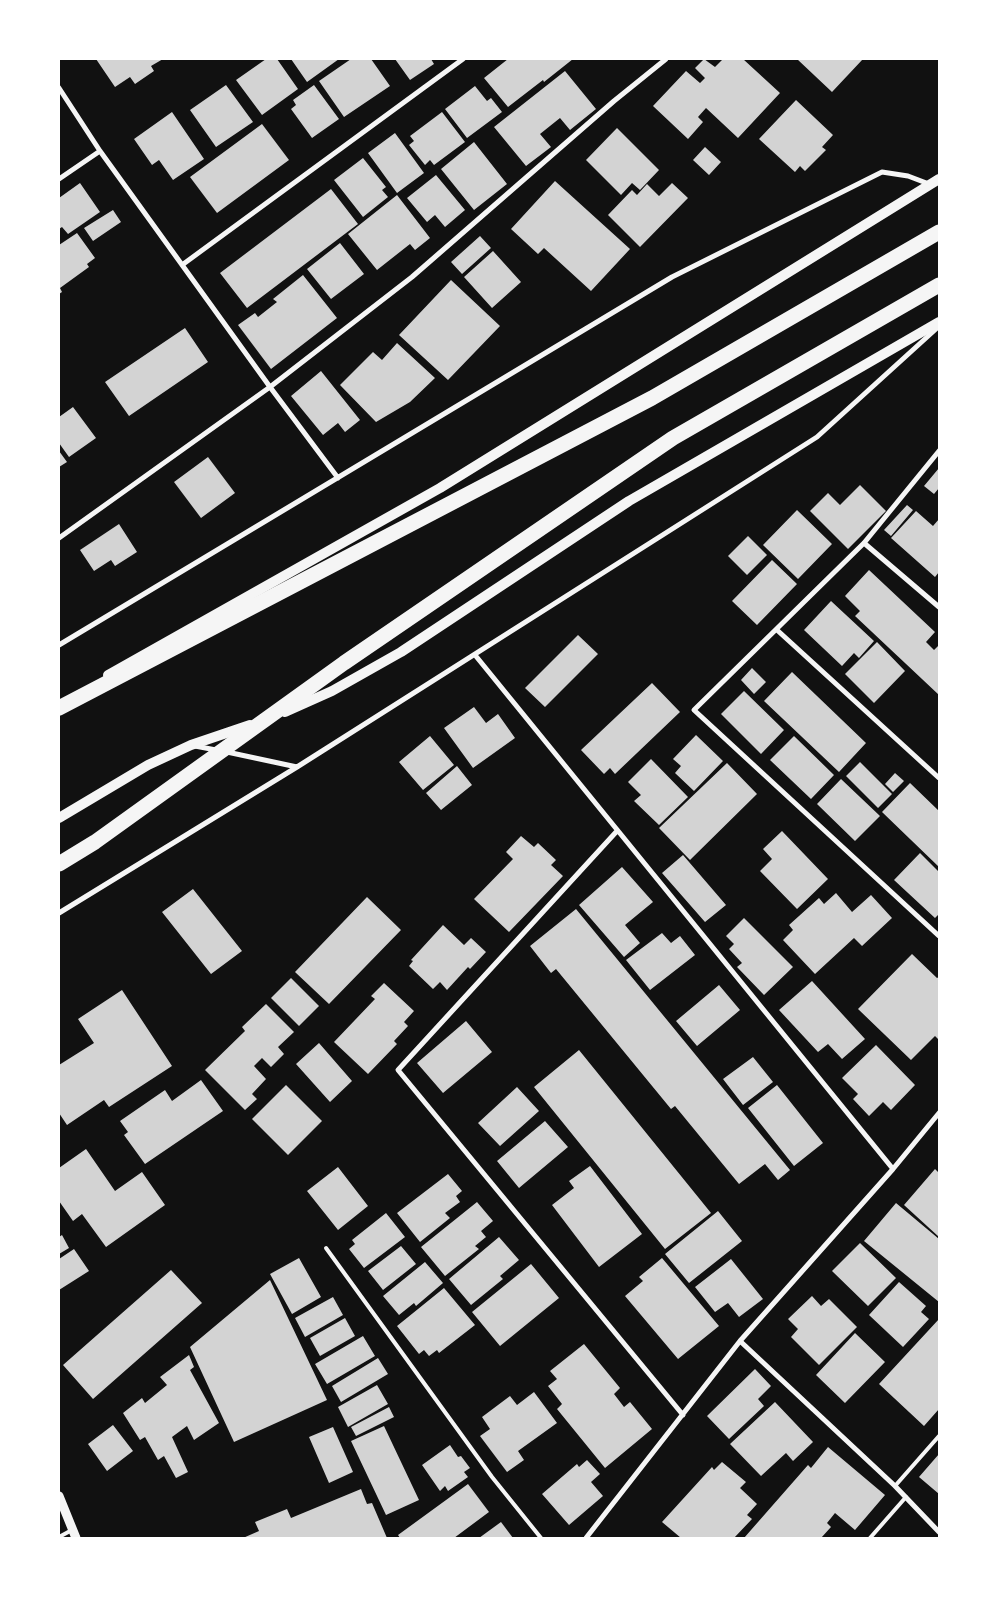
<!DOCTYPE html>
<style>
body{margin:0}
#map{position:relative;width:998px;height:1597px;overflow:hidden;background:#111;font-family:Quicksand,sans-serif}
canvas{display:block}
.frame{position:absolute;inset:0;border:60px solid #fff;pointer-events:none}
</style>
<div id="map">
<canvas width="998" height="1597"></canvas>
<div class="frame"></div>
</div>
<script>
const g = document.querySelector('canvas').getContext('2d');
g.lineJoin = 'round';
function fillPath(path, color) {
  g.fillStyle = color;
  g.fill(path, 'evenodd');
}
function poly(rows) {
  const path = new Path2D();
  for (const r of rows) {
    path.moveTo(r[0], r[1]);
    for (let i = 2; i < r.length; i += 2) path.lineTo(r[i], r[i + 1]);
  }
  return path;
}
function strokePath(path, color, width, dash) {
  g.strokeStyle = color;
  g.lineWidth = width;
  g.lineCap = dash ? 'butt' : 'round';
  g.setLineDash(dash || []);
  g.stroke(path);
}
fillPath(poly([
 [96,59,163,59,151,66,154,71,135,84,130,77,115,87],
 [266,59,277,59,298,89,262,115,236,80],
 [291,59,339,59,307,82],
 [351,59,371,59,390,86,344,117,319,81],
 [395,59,431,59,434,64,410,80],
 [508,59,573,59,544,82,543,80,508,107,484,78],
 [704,59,715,67,723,59,743,59,780,93,738,138,706,108,698,117,703,122,688,139,653,106,686,71,700,83,705,78,695,68],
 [797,59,863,59,832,92],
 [565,71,596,109,570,130,560,118,540,134,551,147,526,166,494,127],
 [226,85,253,122,216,147,190,110],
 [314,85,339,119,312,138,291,109,296,105,293,100],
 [475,86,487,101,491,98,502,112,467,138,445,109],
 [796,100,833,135,822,147,826,150,805,171,800,166,795,172,759,139],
 [172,112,204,159,173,180,159,160,152,165,134,139],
 [442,112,465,142,434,165,430,160,425,165,409,145,414,141,410,136],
 [262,124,289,160,217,213,190,177],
 [617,128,659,170,640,190,632,183,621,195,586,160],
 [395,133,424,173,397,193,368,153],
 [474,142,507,184,474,210,441,169],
 [705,147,721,162,709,175,693,160],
 [363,158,386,187,382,190,388,197,363,217,334,180],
 [436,175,465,210,445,227,435,215,427,222,407,198],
 [555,181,630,249,591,291,544,248,538,254,511,229],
 [80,183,100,212,68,234,62,227,59,229,59,198],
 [672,183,688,198,640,247,608,215,632,190,637,195,647,184,659,196],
 [331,189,358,224,247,308,220,273],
 [397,195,430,238,415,250,410,244,377,270,348,234],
 [113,210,121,222,93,241,84,228],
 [77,233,95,258,87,264,89,267,60,288,62,292,59,294,59,245],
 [480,236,491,248,462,274,451,262],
 [340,243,364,274,331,299,307,269],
 [493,251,521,282,492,308,464,277],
 [303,275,337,318,271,369,238,325,255,313,258,317,277,302,273,299],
 [451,280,500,326,448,380,399,335],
 [185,328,208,362,129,416,105,382],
 [397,343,435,378,410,402,376,422,340,385,373,352,382,360],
 [321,371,360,420,345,432,338,423,323,435,291,396],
 [73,407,96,438,69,457,59,443,59,417],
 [59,451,67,462,59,467],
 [208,457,235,493,201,518,174,482],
 [939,468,939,488,934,494,924,486],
 [860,485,886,511,848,549,810,511,828,493,840,505],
 [907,505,913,510,891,536,884,530],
 [797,510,832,544,798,579,763,545],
 [916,511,933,526,939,519,939,572,935,577,891,538],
 [119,524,137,552,115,566,111,560,94,571,80,550],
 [748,536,767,555,747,575,728,556],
 [772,560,797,584,757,625,732,601],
 [869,570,935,632,926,642,934,650,939,645,939,695,855,616,860,611,845,596],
 [831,601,874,641,859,658,854,653,842,666,804,630],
 [578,635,598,654,545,707,525,688],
 [877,642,905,671,874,703,845,674],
 [752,668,766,682,754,694,741,680],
 [792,672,866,743,839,772,764,701],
 [652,683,680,712,615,774,610,768,604,774,581,750],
 [744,691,784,730,761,754,721,714],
 [474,707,486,723,498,714,515,738,473,768,444,728],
 [696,735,723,761,694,791,675,773,681,766,673,759],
 [430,736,454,765,423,790,399,762],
 [794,736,834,775,811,799,770,760],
 [651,759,688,797,659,825,634,801,641,795,628,782],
 [860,762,892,794,878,808,846,776],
 [727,763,757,794,690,860,659,828],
 [457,766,472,785,441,810,426,793],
 [895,773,904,781,893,792,885,784],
 [841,779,880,816,855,841,817,804],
 [910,783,939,811,939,867,882,812],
 [782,831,828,879,797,909,760,871,772,859,763,849],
 [521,836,534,847,538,843,556,860,551,865,563,876,509,932,474,899,513,859,506,852],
 [920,853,939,872,939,914,935,918,894,880],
 [683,855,726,905,705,922,662,873],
 [622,867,653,902,625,925,640,943,624,957,579,905],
 [193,889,242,951,211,974,162,912],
 [836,893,852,912,871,895,892,918,862,946,854,938,815,974,783,940,793,930,789,925,819,898,824,904],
 [367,897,401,930,329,1004,295,972],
 [576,909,790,1170,778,1180,765,1164,739,1184,675,1106,671,1109,556,969,551,973,530,946],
 [744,918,793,967,764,995,737,967,742,963,729,949,734,944,726,936],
 [443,925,464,945,471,938,486,952,470,969,468,967,447,990,440,982,433,989,409,966,413,961,411,960],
 [662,933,671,943,680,936,695,955,650,990,626,960],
 [912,954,937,978,939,977,939,1040,935,1036,911,1060,858,1009],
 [291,978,319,1006,299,1026,271,998],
 [812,981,865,1039,842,1059,828,1044,818,1052,779,1010],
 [384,983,414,1011,404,1022,408,1026,394,1041,397,1044,368,1074,334,1042,375,999,371,996],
 [719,985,740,1010,697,1046,676,1021],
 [122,990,172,1066,109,1107,104,1100,67,1125,59,1113,59,1065,94,1043,78,1019],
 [266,1004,294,1032,278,1047,284,1054,271,1067,262,1058,254,1066,266,1079,252,1094,257,1099,245,1110,205,1070,245,1031,242,1027],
 [466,1021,492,1052,443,1093,417,1063],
 [319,1043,352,1081,330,1102,296,1064],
 [876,1045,915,1085,891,1110,883,1102,869,1116,853,1099,858,1094,842,1078],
 [579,1050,711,1213,665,1249,534,1087],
 [753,1057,773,1082,743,1105,723,1079],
 [201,1080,223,1111,145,1164,124,1135,128,1132,120,1121,165,1090,172,1101],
 [286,1085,322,1121,288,1155,252,1119],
 [777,1085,823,1143,794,1166,748,1108],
 [517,1087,539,1111,500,1146,478,1123],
 [545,1121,568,1147,519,1188,497,1161],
 [86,1149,115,1191,142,1172,165,1205,106,1247,82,1214,73,1221,59,1201,59,1168],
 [590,1166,642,1234,599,1267,552,1205,574,1188,569,1181],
 [338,1167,368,1206,338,1230,307,1191],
 [935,1169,939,1173,939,1237,904,1205],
 [448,1174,462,1191,456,1196,460,1202,445,1213,450,1218,420,1242,397,1213],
 [477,1202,493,1221,481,1231,486,1237,475,1246,479,1249,445,1276,421,1247],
 [896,1203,939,1239,939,1302,864,1241],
 [718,1211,742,1241,689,1283,665,1254],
 [386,1213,405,1237,364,1268,349,1249,355,1244,352,1240],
 [62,1235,69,1248,59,1254,59,1237],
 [499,1237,519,1260,500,1276,503,1279,471,1305,449,1279],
 [860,1243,896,1278,868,1306,832,1271],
 [401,1246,416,1264,383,1290,368,1271],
 [74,1249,89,1271,59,1290,59,1259],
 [299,1258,321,1297,292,1314,270,1274],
 [662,1258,719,1326,678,1359,625,1296,643,1281,639,1277],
 [731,1259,763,1299,739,1317,728,1303,715,1312,695,1287],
 [425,1262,443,1283,416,1306,414,1303,399,1315,383,1296],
 [531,1264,559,1298,500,1346,472,1312],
 [171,1270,202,1303,93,1399,63,1365],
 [270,1280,327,1400,234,1442,190,1347],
 [899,1282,926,1306,921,1312,929,1319,903,1347,869,1315],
 [444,1288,475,1325,439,1353,437,1350,429,1356,424,1350,419,1354,397,1326],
 [812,1296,821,1306,829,1299,857,1327,819,1365,791,1337,798,1329,788,1319],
 [333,1297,343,1315,305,1337,295,1318],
 [345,1318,355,1336,320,1356,310,1338],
 [939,1319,939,1409,924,1426,879,1384],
 [855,1333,885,1362,845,1403,816,1375],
 [363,1336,375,1356,327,1384,315,1364],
 [584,1344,620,1388,614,1394,624,1407,630,1402,652,1429,605,1468,557,1409,562,1404,548,1386,557,1379,550,1371],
 [189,1355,194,1367,190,1370,219,1423,194,1440,187,1426,172,1437,188,1472,176,1478,164,1456,158,1460,145,1437,140,1440,123,1413,142,1398,145,1403,167,1385,160,1377],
 [378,1358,388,1374,341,1402,332,1386],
 [755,1369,771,1386,758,1399,764,1406,729,1439,707,1416],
 [377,1385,388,1404,348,1427,338,1407],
 [534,1392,557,1423,518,1451,524,1460,507,1472,480,1436,490,1429,482,1417,510,1396,517,1405],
 [775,1402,813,1442,793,1461,786,1453,761,1476,730,1444],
 [389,1407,394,1417,356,1436,351,1427],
 [113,1425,133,1451,107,1471,88,1444],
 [384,1426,419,1500,386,1515,351,1441],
 [333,1427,353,1472,329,1483,309,1437],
 [450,1445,458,1457,461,1456,470,1468,464,1472,468,1477,448,1491,445,1486,440,1491,422,1465],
 [828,1447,885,1495,855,1530,835,1513,827,1523,831,1527,821,1538,744,1538,808,1465,811,1468],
 [939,1454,939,1494,919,1477],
 [587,1460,600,1474,591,1482,603,1496,569,1525,542,1494,577,1464,579,1467],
 [722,1462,746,1482,740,1488,757,1504,747,1515,752,1519,734,1538,681,1538,662,1522,712,1467,714,1470],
 [468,1484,489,1512,454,1538,400,1538,398,1535],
 [361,1489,367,1504,372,1503,387,1538,243,1538,259,1531,255,1522,287,1509,291,1518],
 [501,1522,513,1538,479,1538]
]), '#d3d3d3');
strokePath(poly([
 [326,1248,492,1477,541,1538],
 [895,1486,939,1436],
 [59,1537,72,1530],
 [870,1538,906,1497]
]), '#f5f5f5', 4);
strokePath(poly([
 [59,88,100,151,270,387,338,478],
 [59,179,100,151],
 [182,265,463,59],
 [939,451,864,543,694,710,939,936],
 [59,538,270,387,412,277,614,101,666,59],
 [864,543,939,607],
 [777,630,939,778],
 [59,645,672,277,882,172,908,176,929,184],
 [475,655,893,1169],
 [195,746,216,750],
 [227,752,297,767],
 [617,831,398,1070,683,1415],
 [59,913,297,767,817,437,937,328],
 [740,1341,895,1486,939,1532],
 [586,1538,740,1341,893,1169,939,1113]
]), '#f5f5f5', 5);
strokePath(poly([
 [59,1496,76,1538]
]), '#f5f5f5', 9);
strokePath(poly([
 [108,675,440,488,939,179],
 [285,712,332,691,401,652,629,501,939,322],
 [59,818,148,765,191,745,250,725]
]), '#f5f5f5', 10);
strokePath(poly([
 [59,708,652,398,939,232],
 [59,864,95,842,344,663,673,438,939,285]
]), '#f5f5f5', 15);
</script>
